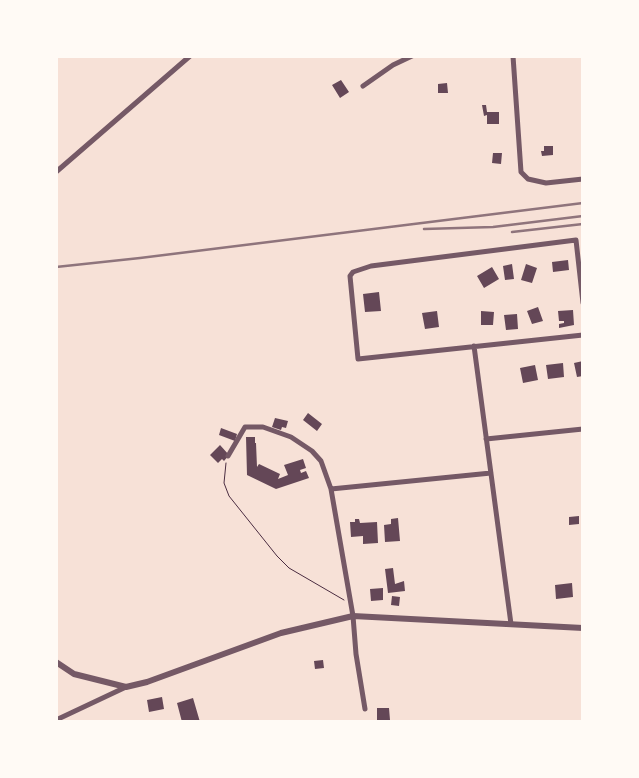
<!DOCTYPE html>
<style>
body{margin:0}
#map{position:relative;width:639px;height:778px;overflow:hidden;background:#f7e1d7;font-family:Signika,sans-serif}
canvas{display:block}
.frame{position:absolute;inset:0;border:58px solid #fffaf5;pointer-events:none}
</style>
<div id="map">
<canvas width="639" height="778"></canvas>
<div class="frame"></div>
</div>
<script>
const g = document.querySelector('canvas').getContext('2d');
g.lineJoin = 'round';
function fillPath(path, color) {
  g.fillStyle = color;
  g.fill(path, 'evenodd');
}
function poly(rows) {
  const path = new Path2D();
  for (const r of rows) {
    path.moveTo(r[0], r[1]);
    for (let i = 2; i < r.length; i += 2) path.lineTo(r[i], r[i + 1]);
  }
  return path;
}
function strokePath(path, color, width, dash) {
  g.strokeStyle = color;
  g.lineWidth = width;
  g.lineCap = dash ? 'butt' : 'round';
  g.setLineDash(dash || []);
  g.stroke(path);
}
fillPath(poly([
 [341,80,349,92,340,98,332,85],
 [447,83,448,93,438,93,438,84],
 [482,105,486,105,487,112,499,112,499,124,487,124,487,115,484,116],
 [544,146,553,146,553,155,542,156,541,151,544,151],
 [493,153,502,153,501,164,492,163],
 [568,260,569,270,553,272,552,262],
 [512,264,514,279,505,280,503,266],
 [526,264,537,268,532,283,521,280],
 [492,267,499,279,484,288,477,276],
 [379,292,381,311,365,312,363,294],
 [538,307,543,321,532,324,527,311],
 [573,310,574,325,559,328,559,324,564,323,564,321,559,321,558,311],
 [437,311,439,327,425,329,422,313],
 [481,311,494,312,493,325,481,325],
 [517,314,518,329,506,330,504,315],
 [583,361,583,376,577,377,574,363],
 [563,363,564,377,548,379,546,365],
 [535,365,538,380,523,383,520,368],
 [308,413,322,424,317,431,303,420],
 [275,418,288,421,286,428,282,427,281,430,272,427],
 [221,428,237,434,235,441,219,435],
 [246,437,255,437,255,443,256,443,257,467,259,464,280,474,278,479,288,475,284,465,303,459,306,468,300,470,301,473,306,471,309,478,276,489,247,475],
 [220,445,229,455,224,461,222,459,218,463,210,455],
 [579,516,579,524,569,525,569,517],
 [398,518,400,541,385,542,384,525,391,524,391,519],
 [355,519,359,519,360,523,377,522,378,543,363,544,363,536,351,537,350,522,355,522],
 [393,568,395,584,404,581,405,591,388,593,385,569],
 [572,583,573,597,556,599,555,585],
 [383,588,383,600,371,601,370,589],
 [392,596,400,597,399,606,391,605],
 [323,660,324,668,315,669,314,661],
 [162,697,164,709,149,712,147,700],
 [193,698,200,722,182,722,177,703],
 [377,708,389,708,390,720,377,720]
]), '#644757');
strokePath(poly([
 [226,463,224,483,229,496,277,556,289,568,344,600]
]), '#4a2c40', 1);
strokePath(poly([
 [513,56,521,172,528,179,546,183,583,179],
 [363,86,393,65,412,56],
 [56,172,190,56],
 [583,303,576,240,371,266,353,272,350,276,358,359,583,335],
 [474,346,511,624],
 [486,439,583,429],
 [228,456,245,427,263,427,291,437,312,451,321,461,331,489,353,616,356,654,365,709],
 [331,489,491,473],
 [56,720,126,687]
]), '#755966', 5);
strokePath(poly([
 [56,662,74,674,126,687,147,682,281,633,353,616,583,628]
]), '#755966', 6);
strokePath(poly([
 [424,229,493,227,583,216],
 [512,232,583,224],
 [56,267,140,258,583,203]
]), '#8f747c', 2.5);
</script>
